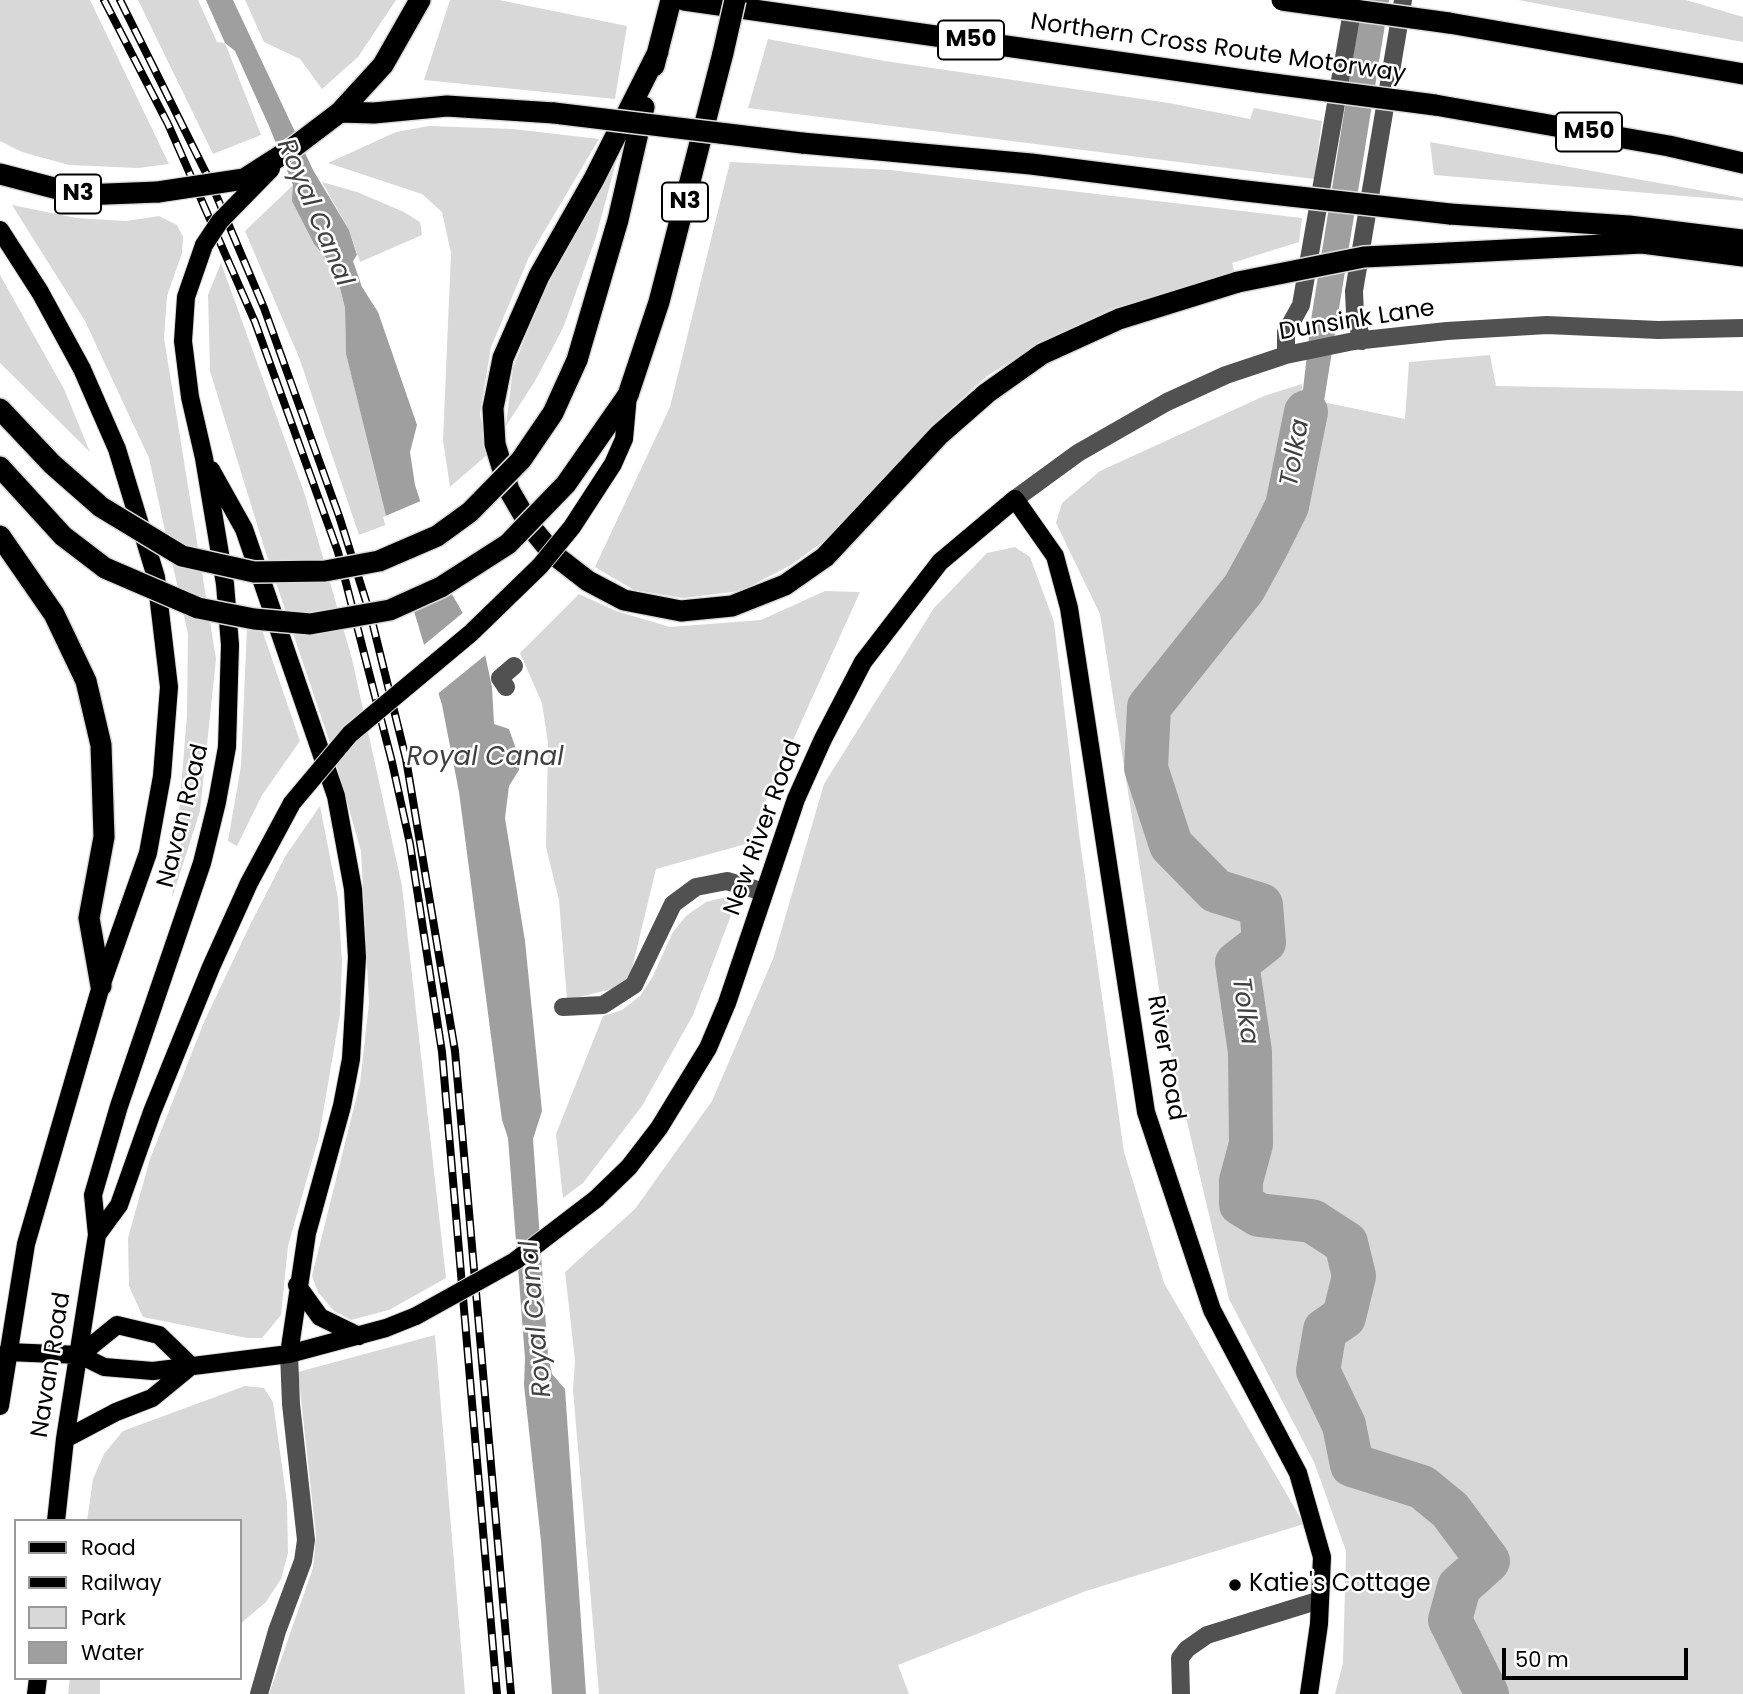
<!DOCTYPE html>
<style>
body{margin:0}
#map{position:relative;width:1743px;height:1694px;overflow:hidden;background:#fff;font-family:Poppins,sans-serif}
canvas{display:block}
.legend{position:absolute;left:14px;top:1519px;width:228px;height:161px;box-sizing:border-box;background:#fff;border:2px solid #999;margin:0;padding:9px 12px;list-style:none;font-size:21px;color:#000}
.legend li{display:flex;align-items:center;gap:14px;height:35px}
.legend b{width:35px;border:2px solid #999}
.scale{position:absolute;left:1502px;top:1648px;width:186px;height:32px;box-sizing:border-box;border:4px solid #000;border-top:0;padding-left:9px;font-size:21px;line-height:24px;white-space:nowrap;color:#000;-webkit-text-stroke:5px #fff;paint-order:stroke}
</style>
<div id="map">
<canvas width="1743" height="1694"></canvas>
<ul class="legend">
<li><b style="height:9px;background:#000"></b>Road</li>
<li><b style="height:9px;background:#000"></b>Railway</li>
<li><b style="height:19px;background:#d8d8d8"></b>Park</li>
<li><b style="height:19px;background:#9f9f9f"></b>Water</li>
</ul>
<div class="scale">50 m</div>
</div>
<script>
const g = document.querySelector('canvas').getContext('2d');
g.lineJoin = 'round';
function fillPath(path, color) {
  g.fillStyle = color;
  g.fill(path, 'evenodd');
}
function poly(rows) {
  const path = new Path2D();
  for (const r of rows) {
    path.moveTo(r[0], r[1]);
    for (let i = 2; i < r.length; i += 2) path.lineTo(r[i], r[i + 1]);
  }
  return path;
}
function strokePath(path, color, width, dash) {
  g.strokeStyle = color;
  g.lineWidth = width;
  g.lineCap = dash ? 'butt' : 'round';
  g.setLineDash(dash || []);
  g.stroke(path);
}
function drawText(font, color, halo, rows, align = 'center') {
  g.font = font + ' Poppins,sans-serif';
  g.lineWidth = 5;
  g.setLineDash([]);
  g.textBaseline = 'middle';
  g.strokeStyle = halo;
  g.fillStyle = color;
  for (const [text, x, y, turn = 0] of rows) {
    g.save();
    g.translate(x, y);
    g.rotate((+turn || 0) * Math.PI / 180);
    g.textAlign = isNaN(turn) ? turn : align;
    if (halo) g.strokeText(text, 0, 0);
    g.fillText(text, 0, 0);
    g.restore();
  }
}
fillPath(poly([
 [0,0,90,0,169,164,138,168,69,165,22,152,0,141],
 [138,0,198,0,217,42,225,43,261,135,213,154],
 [245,0,396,0,358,57,322,89,300,59,264,42],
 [450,0,499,0,627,26,615,99,424,80],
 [1518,0,1686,0,1743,17,1743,42],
 [768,39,885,61,1169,103,1250,119,1254,108,1322,121,1314,179,748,108],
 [429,126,513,129,599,139,529,257,491,347,480,414,488,454,450,487,443,440,451,253,442,212,422,194,328,163,396,132],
 [1430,142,1743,198,1743,201,1434,175],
 [619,151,596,237,563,328,535,381,506,426,513,368,540,300],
 [730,162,891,170,1302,218,1299,242,1232,263,1235,274,1111,309,1038,345,987,376,936,422,836,532,791,565,741,591,683,598,634,590,595,567,670,407],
 [322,182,357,192,404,212,420,222,422,235,360,262,349,230],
 [293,185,293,202,314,244,335,268,345,308,346,354,388,524,359,535,300,360,245,231],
 [12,205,76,218,126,221,159,216,177,225,183,237,182,253,167,296,164,338,216,659,200,811,172,898,187,715,188,634,149,458,85,321],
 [221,263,305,495,352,659,402,886,446,1278,389,1310,351,1320,334,1311,318,1292,312,1276,360,1083,369,1003,361,851,331,746,264,547,210,371,208,295],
 [0,275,64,389,90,452,0,363],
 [1490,355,1496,386,1743,391,1743,1694,1335,1694,1343,1663,1346,1551,1314,1462,1229,1299,1166,1033,1100,614,1056,523,1062,503,1100,471,1264,396,1302,384,1303,398,1405,419,1409,362],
 [1015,547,1030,557,1054,622,1079,834,1124,1152,1164,1283,1304,1524,1086,1591,898,1665,909,1694,599,1694,573,1390,575,1360,565,1272,635,1209,712,1101,773,959,824,784,934,608,987,553],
 [825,591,860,592,746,844,656,869,628,985,567,1000,559,900,546,847,548,743,542,703,520,653,579,594,616,611,670,627,761,620],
 [247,628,262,630,300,741,262,795,237,846,228,841,241,766],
 [320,806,338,898,342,962,340,1014,319,1136,288,1246,281,1315,262,1338,247,1338,143,1317,129,1286,128,1238,150,1159,204,1022,250,925,286,855],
 [730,896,733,910,693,1015,642,1106,583,1183,563,1198,556,1134,603,1016,622,1010,640,996,652,978,673,932,686,916,706,902],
 [435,1335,465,1694,269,1694,313,1568,316,1536,298,1372],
 [245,1386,264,1388,273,1402,287,1502,288,1553,281,1579,266,1602,240,1624,240,1521,87,1521,93,1479,104,1454,123,1431],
 [70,1678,100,1678,100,1694,68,1694]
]), '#d8d8d8');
fillPath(poly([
 [206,0,233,0,313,170,349,230,357,255,353,261,362,287,378,312,417,425,410,452,415,485,449,589,484,650,492,687,494,724,509,729,516,749,519,770,509,786,505,818,525,941,542,1111,533,1139,548,1355,552,1374,565,1389,586,1694,552,1694,541,1541,524,1385,525,1358,508,1138,502,1120,459,792,442,705,388,524,346,354,345,308,335,268,314,244,292,201,293,185,269,126,235,51,225,43],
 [1362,0,1389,0,1324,401,1305,474,1285,465,1302,398,1311,320]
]), '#9f9f9f');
fillPath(poly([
 [423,500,455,593,411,612,383,517],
 [465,611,488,653,435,696,419,649]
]), '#fff');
strokePath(poly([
 [1306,412,1287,506,1267,546,1244,588,1149,707,1146,768,1171,845,1216,891,1261,905,1264,942,1237,963,1250,1052,1251,1144,1241,1181,1241,1204,1259,1215,1312,1221,1346,1243,1354,1276,1344,1317,1325,1330,1318,1371,1344,1425,1352,1465,1422,1487,1450,1510,1488,1561,1459,1587,1450,1620,1487,1694]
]), '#9f9f9f', 44);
const major = poly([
 [0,230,40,292,82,369,117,449,156,577,169,687,162,776,148,853,101,986,26,1244,0,1406],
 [211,470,244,529,336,796,353,889,357,957,351,1059,342,1106,307,1233,289,1354],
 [596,1199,629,1167,659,1128,708,1048,727,1003,796,799,823,739,863,662,940,562,1015,499,1055,556,1069,608,1146,1112,1212,1310,1298,1473,1322,1557,1319,1624,1309,1694],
 [97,1235,119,1205,152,1112,211,967,249,883,292,803],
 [297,1285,320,1317,359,1336],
 [7,1352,80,1355,104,1367,153,1371,289,1354,386,1328,416,1316],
 [80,1355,117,1325,159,1335,191,1366],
 [65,1439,116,1412,152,1398,191,1366],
 [56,1521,65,1439,97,1235,93,1195,119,1106,202,863,217,802,227,747,230,645,225,584,204,458,190,397,183,341,186,297,204,245],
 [36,1694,38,1678]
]);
const highway = poly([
 [684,0,1258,82],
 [1449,23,1743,74],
 [658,52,594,179,539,276,503,358,493,408,495,444,509,490,530,526,553,554,588,581,624,600,681,611,732,606,785,585,825,557,939,435,987,393,1042,354,1119,319,1238,282],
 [654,66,671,0],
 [1435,105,1669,146,1743,163],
 [340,112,374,113,447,106,554,113],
 [802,143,1031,164,1237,190],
 [294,147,340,112,383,65,420,0],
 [0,174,81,195,158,192],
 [1450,214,1629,226,1743,240],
 [1448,253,1642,243,1743,256],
 [577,360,618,220,644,107],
 [628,395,659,302,723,53],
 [0,409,52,464,101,507],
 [0,467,63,536,105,568],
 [0,536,54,614,86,681,101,745,104,837,89,918,101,986]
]);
strokePath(major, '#dbdbdb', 20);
strokePath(highway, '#dbdbdb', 24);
strokePath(poly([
 [1362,341,1355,314,1354,291,1403,0],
 [1286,355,1286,332,1301,305,1354,0],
 [1015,499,1078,453,1167,402,1226,375,1286,355,1354,341,1447,331,1547,325,1658,330,1743,328],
 [506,687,500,678,514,666],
 [563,1007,603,1005,634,985,673,904,696,887,727,881,764,892],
 [259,1694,277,1631,303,1561,306,1540,291,1404,289,1354],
 [1181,1694,1180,1658,1187,1649,1207,1635,1320,1600]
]), '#515151', 18);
strokePath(major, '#000', 18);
strokePath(highway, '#000', 21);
const rail = poly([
 [104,0,168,124,255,322,338,552,392,762,410,844,442,1052,497,1694],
 [120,0,211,183,264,308,339,516,371,617,406,759,455,1051,511,1694]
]);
strokePath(rail, '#000', 8);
strokePath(rail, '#fff', 5, [16]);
const majorBridge = poly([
 [204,245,220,221,271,169],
 [292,803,350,734,471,633,540,566,572,527,613,464,624,439,628,395],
 [416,1316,515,1261,596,1199]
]);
const highwayBridge = poly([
 [1282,0,1449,23],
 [723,53,735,0],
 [1258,82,1435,105],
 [554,113,802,143],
 [1237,190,1450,214],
 [158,192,244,179,294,147],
 [1238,282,1364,257,1448,253],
 [101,507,182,556,254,572,325,571,379,561,437,536,470,512,521,460,553,413,577,360],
 [105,568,198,608,254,619,310,624,390,610,441,587,508,544,566,484,628,395]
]);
strokePath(majorBridge, '#dbdbdb', 20, []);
strokePath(highwayBridge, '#dbdbdb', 24, []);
strokePath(majorBridge, '#000', 18);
strokePath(highwayBridge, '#000', 21);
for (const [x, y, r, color] of [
 [1235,1585,7,"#000"]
]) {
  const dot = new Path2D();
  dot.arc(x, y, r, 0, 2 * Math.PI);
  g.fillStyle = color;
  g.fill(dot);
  strokePath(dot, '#fff', 2.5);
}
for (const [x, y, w] of [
 [971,40,66],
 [1589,132,66],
 [78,194,46],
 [685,202,46]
]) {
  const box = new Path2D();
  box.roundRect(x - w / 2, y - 19.5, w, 39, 5);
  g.fillStyle = '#fff';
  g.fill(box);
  strokePath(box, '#000', 2);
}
drawText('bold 23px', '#000', null, [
 ["M50",971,40],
 ["M50",1589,132],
 ["N3",78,194],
 ["N3",685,202]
]);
drawText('24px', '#000', '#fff', [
 ["Northern Cross Route Motorway",1218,49,8],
 ["Dunsink Lane",1357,321,-9],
 ["Navan Road",184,816,-76],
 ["New River Road",764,828,-70],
 ["River Road",1165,1058,80],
 ["Navan Road",52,1365,-81]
]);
drawText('24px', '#000', '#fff', [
 ["Katie's Cottage",1249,1585]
], 'left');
drawText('italic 26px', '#404040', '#fff', [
 ["Royal Canal",314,213,67],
 ["Tolka",1296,453,-80],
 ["Royal Canal",485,758],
 ["Tolka",1244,1011,82],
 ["Royal Canal",537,1319,-95]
]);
</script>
